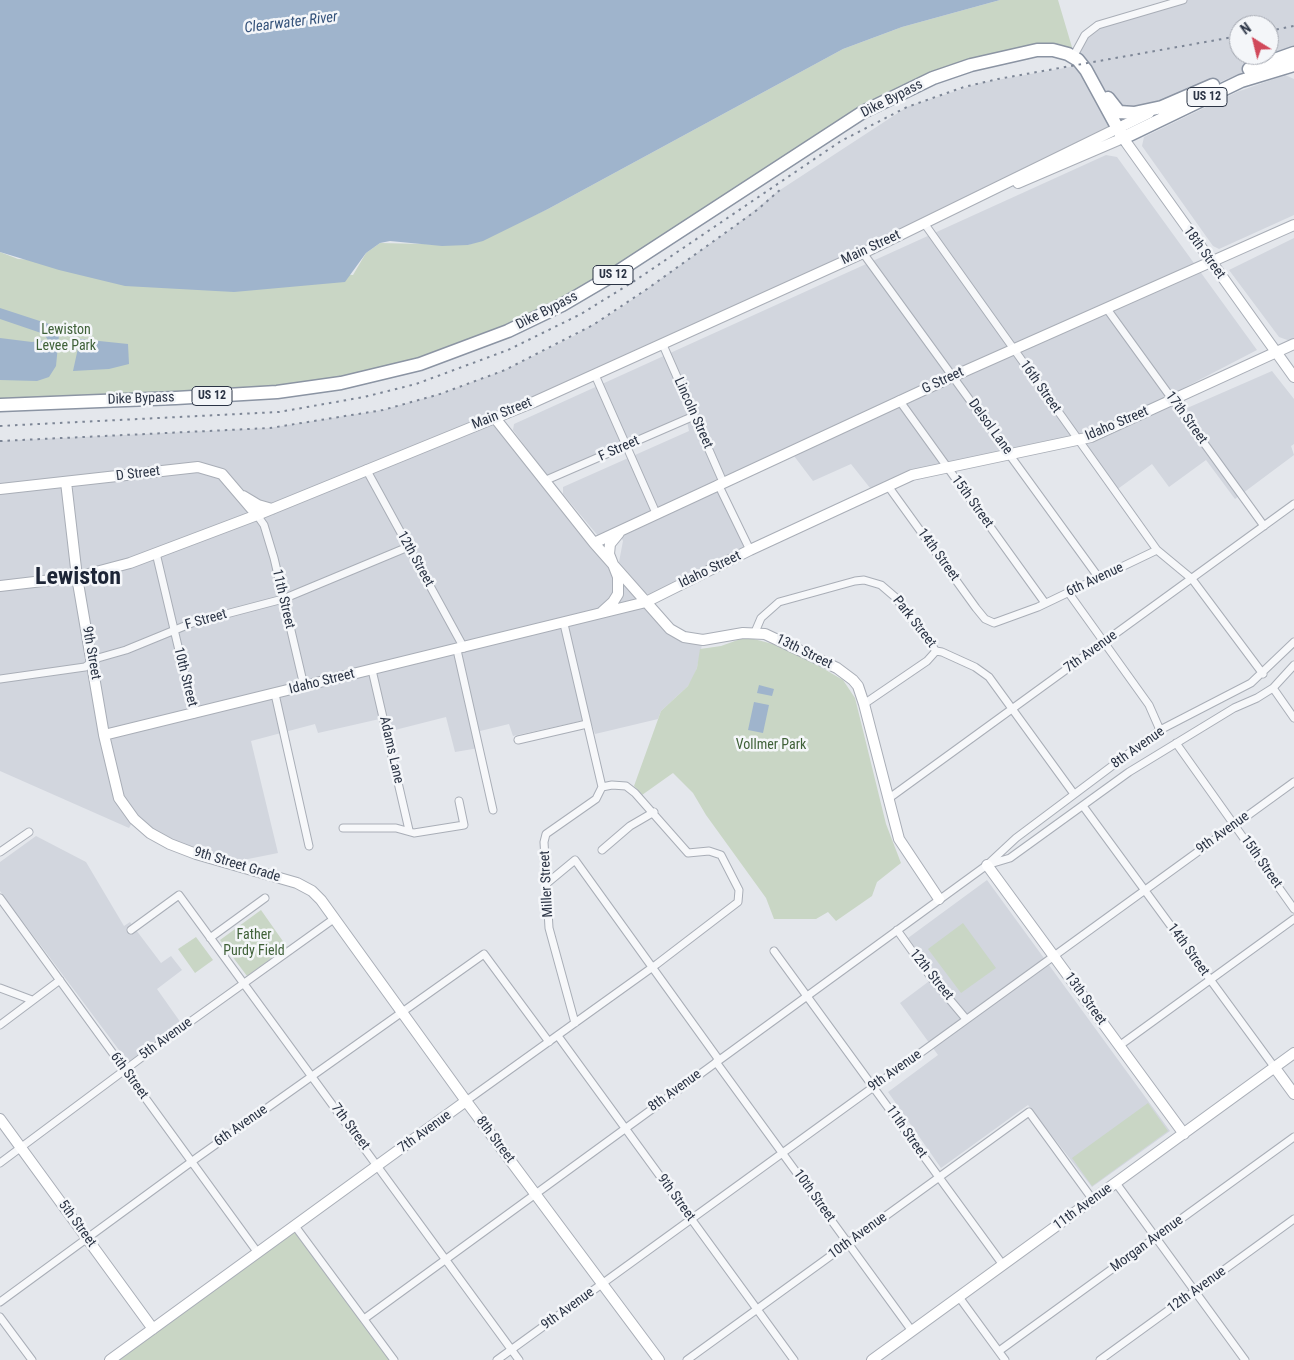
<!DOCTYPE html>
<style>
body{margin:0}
#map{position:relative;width:1294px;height:1360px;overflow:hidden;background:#e4e7ec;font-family:"Roboto Condensed",sans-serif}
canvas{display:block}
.north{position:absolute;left:1229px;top:15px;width:50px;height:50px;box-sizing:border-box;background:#f4f6f9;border:1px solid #a4a8b1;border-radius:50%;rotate:324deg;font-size:14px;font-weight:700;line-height:20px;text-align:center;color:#2b3445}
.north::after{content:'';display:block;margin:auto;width:18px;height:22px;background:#d1495b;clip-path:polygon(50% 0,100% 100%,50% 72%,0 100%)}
</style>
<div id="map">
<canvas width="1294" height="1360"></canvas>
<div class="north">N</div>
</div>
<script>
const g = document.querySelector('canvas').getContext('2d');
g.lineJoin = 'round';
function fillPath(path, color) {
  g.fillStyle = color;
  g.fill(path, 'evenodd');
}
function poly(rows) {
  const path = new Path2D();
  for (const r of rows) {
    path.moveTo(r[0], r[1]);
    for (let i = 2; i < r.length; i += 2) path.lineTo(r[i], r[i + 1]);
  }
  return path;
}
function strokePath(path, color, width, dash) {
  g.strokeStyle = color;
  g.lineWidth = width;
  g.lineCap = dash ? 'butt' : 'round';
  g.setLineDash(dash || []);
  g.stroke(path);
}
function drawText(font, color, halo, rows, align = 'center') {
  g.font = font + ' "Roboto Condensed",sans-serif';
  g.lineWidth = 5;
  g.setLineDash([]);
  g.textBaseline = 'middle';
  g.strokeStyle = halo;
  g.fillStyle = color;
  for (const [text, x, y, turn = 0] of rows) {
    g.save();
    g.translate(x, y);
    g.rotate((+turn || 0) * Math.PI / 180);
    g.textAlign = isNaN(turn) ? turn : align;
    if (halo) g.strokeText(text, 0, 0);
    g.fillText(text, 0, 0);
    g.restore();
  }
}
fillPath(poly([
 [1183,0,1294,0,1294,53,1255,67,1178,100,987,194,495,418,662,621,703,640,697,668,693,678,688,686,661,711,658,719,595,734,590,719,513,736,509,724,476,732,479,748,455,752,446,717,387,732,384,718,318,733,315,724,251,741,278,853,228,863,196,854,134,819,129,828,0,771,0,441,270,428,383,410,440,394,505,370,572,337,619,309,735,226,777,192,907,107,980,83,1081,65,1073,57,1093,28],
 [1239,25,1269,25,1269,55,1239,55],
 [1285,75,1294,79,1294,215,1219,249,1213,246,1142,146,1144,137,1237,92],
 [1106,155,1117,157,1257,350,1176,392,1185,409,1272,371,1294,399,1294,444,1291,446,1294,455,1235,499,1206,460,1169,487,1152,464,1115,491,1077,441,922,472,874,493,851,464,813,481,791,452,719,484,750,550,681,584,677,580,650,595,646,593,619,562,623,541,617,528,599,537,563,494,563,487,689,431,686,417,548,477,513,430,514,424],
 [1294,238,1294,339,1290,341,1279,337,1229,270],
 [36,836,86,862,124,926,130,922,161,963,171,956,182,970,157,989,181,1023,128,1062,0,891,0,862],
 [987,880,1170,1131,1092,1187,1028,1105,941,1168,888,1092,938,1055,900,1003,936,976,908,938]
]), '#d2d6de');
fillPath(poly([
 [1000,0,1058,0,1074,54,1037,50,904,91,725,202,508,331,341,383,0,405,0,252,18,259,353,275,366,253,380,243,468,245,548,209,843,49,902,27],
 [746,637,773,644,800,655,843,680,855,698,886,824,901,863,877,882,872,896,836,921,828,912,816,919,774,919,766,898,706,815,693,793,673,773,642,795,634,786,661,711,688,686,697,668,700,649,721,646],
 [261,910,287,947,247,976,220,940],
 [963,923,996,968,961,993,928,949],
 [196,937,213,960,195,973,178,949],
 [1148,1103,1168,1131,1092,1186,1072,1158],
 [295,1226,394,1360,110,1360]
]), '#c9d6c5');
fillPath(poly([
 [0,0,1000,0,902,27,843,49,548,209,483,241,468,245,442,246,390,241,380,243,366,253,345,282,234,292,125,286,59,270,0,252],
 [0,308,52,325,59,335,56,366,49,377,37,381,0,380,0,338,32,342,48,340,44,334,0,319],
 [80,339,128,344,129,364,109,369,73,371],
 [759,685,774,689,772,696,757,693],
 [754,702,769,705,763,733,748,730]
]), '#9fb4cc');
const street = poly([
 [1073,57,1085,35,1098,25,1183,0],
 [924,223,1157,550,1192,579,1263,674],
 [863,253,1099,578],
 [1107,309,1264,526],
 [663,345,723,482],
 [595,375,656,513],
 [899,400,1045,603],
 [366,469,464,648],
 [544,481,694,416],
 [718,484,750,550],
 [888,486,976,608,985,619,994,623,1038,607,1157,550],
 [257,515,264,525,274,558,304,686],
 [156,553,194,714],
 [1068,592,1149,705,1160,730],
 [564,624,602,787,596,799,546,834,544,842,549,928,575,1023],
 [755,632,761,618,779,602,855,581,864,580,881,585,895,597,936,651,942,652,975,667,989,677,1074,794],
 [457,650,493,810],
 [372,670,409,830],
 [0,679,85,667,98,658,126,650,192,623,283,599,408,547],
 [1273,688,1294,718],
 [275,694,309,846],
 [864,704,927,661,936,651],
 [518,740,587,724],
 [1176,743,1294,909],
 [888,799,1294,504],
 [1083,806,1275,1068],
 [343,828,396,828,414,833,464,825,459,801],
 [602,850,630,826,654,812],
 [0,852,29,832],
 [990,864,1010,858,1129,772,1234,708,1257,698,1273,688,1294,665],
 [546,884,575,860,719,1060],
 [0,898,258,1253],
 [131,930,179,895,519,1360],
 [897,930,930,976,966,1019],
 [210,938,265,898],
 [774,951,1003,1265],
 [0,988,32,1000],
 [0,1025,60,980],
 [558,1036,794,1360],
 [1119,1046,1294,919],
 [716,1062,912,1331],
 [466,1101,657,964,738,902,739,890,721,855,709,851,688,853,635,793,626,786,612,785,602,787],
 [0,1163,169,1037,335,918],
 [1116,1183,1245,1360],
 [295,1226,394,1360],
 [959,1297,1005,1360],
 [0,1302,198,1157,484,954,549,1042],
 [0,1317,32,1360],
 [364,1319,987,865,1016,838,1160,730,1251,683,1294,642],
 [999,1351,1294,1137],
 [497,1360,1294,782],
 [687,1360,1029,1112,1093,1200],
 [1100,1360,1294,1219]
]);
const secondary = poly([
 [1018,183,1123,138,1294,377],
 [495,418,594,543,670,629,684,637,703,640,743,633,765,634,837,668,853,680,858,686,864,704,899,839,939,899],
 [66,482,77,577,104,735,119,798,134,819,150,833,170,844,196,854,297,883,312,891,321,900,466,1101,659,1360],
 [0,489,198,467,222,474,257,515],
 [243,496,258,505,272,509],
 [594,543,956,375,1294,225],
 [0,586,77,577,130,563,257,515,534,402,863,253,1149,113],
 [602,612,613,602,618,594,618,577,609,554,610,544,619,533],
 [104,735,646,602,750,550,912,475,1091,437,1294,344],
 [987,865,1184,1134],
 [1275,1068,1294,1094],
 [0,1119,153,1329],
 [110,1360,466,1101],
 [872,1360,1294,1053]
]);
const highway = poly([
 [1249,69,1294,53],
 [1108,98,1119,112,1134,113,1162,107,1213,85],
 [0,405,176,398,277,392,341,383,420,364,508,331,562,305,608,278,863,112,933,78,971,65,1037,50,1053,50,1068,54,1078,60,1086,70,1123,138,1241,81,1294,65]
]);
strokePath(street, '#a9aeb7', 9);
strokePath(secondary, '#a9aeb7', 12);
strokePath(highway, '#8b94a3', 15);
strokePath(street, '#f7f8fa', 7);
strokePath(secondary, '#fff', 10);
strokePath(highway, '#fff', 12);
strokePath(poly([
 [1269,31,1294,26],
 [0,426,279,412,364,397,416,384,508,350,581,314,636,280,841,141,907,107,964,87,998,79,1239,36],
 [0,441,270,428,383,410,440,394,505,370,593,325,647,289,757,210,781,189]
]), '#7d8696', 2, [2.5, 5]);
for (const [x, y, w] of [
 [1207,97,40],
 [613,275,40],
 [212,396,40]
]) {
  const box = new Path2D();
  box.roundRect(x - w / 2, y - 9.5, w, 19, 4);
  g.fillStyle = '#f4f6f9';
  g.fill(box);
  strokePath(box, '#2b3445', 1);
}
drawText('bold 12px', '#2b3445', null, [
 ["US 12",1207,97],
 ["US 12",613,275],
 ["US 12",212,396]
]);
drawText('14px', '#2b3445', '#f4f6f9', [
 ["Dike Bypass",892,99,-27],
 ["Main Street",871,248,-25],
 ["18th Street",1204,253,54],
 ["Dike Bypass",547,311,-27],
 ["G Street",943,381,-25],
 ["16th Street",1040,387,55],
 ["Dike Bypass",141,399,-2],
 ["Lincoln Street",693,413,66],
 ["Main Street",502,414,-22],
 ["17th Street",1186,418,54],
 ["Idaho Street",1117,424,-23],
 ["Delsol Lane",990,427,54],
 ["F Street",619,449,-24],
 ["D Street",138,474,-7],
 ["15th Street",972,502,54],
 ["14th Street",938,555,54],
 ["12th Street",415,559,61],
 ["Idaho Street",710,570,-26],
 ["6th Avenue",1095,580,-25],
 ["11th Street",283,599,77],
 ["F Street",206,620,-16],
 ["Park Street",914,622,52],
 ["13th Street",804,652,26],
 ["7th Avenue",1091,652,-36],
 ["9th Street",91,653,80],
 ["10th Street",185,677,76],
 ["Idaho Street",322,682,-14],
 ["8th Avenue",1138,748,-35],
 ["Adams Lane",391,750,77],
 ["9th Avenue",1223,833,-36],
 ["15th Street",1261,862,55],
 ["9th Street Grade",237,865,17],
 ["Miller Street",547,884,-93],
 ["14th Street",1188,950,54],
 ["12th Street",931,975,51],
 ["13th Street",1085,999,54],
 ["5th Avenue",166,1039,-36],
 ["9th Avenue",895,1071,-35],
 ["6th Street",129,1076,54],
 ["8th Avenue",675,1091,-36],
 ["6th Avenue",241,1126,-35],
 ["7th Street",350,1127,53],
 ["7th Avenue",425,1132,-36],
 ["11th Street",906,1132,55],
 ["8th Street",495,1140,53],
 ["10th Street",814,1196,54],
 ["9th Street",676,1198,54],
 ["11th Avenue",1083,1207,-36],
 ["5th Street",77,1224,54],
 ["10th Avenue",858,1236,-36],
 ["Morgan Avenue",1147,1244,-36],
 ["12th Avenue",1197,1290,-36],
 ["9th Avenue",568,1309,-36]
]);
drawText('14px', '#3f6138', '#f4f6f9', [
 ["Lewiston",66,330],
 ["Levee Park",66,346],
 ["Vollmer Park",771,745],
 ["Father",254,935],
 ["Purdy Field",254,951]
]);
drawText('italic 15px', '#34527a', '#f4f6f9', [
 ["Clearwater River",291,23,-7]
]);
drawText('bold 24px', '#1d2536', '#f4f6f9', [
 ["Lewiston",78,578]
]);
</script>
